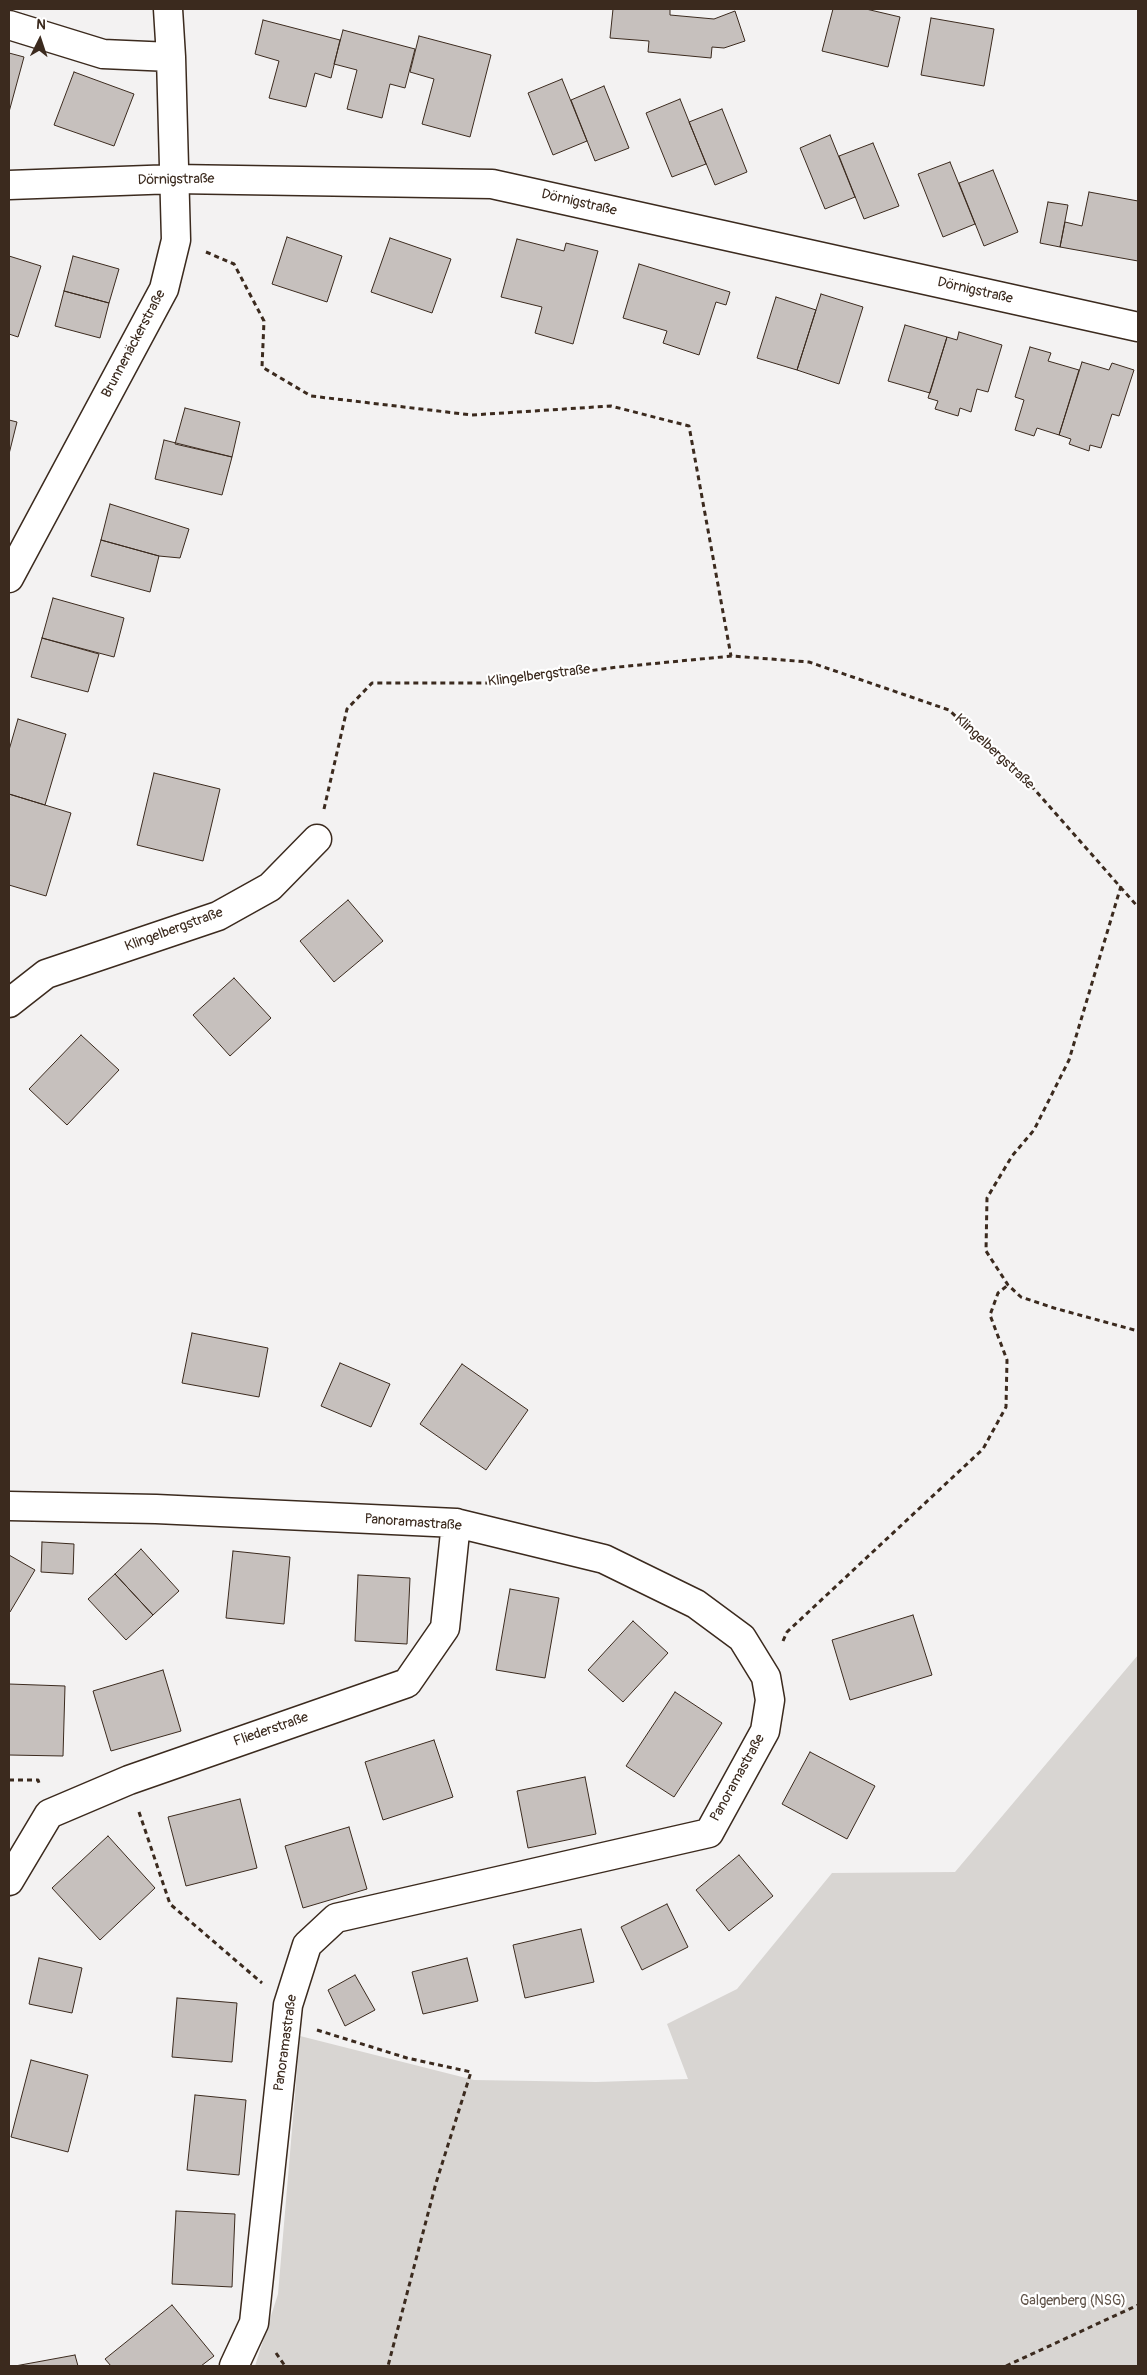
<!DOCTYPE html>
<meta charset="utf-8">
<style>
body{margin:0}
#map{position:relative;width:1147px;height:2375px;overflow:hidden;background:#f3f2f2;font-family:Pangolin,sans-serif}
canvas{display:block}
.frame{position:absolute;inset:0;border:10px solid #3b2a1e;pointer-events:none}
.north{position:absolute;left:15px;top:15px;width:50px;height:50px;-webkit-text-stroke:4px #fff;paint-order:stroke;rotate:4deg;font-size:14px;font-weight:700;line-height:20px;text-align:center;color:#3b2a1e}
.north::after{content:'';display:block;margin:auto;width:18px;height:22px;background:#3b2a1e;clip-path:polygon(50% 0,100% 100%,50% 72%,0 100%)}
</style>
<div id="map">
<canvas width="1147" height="2375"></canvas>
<div class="frame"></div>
<div class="north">N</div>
</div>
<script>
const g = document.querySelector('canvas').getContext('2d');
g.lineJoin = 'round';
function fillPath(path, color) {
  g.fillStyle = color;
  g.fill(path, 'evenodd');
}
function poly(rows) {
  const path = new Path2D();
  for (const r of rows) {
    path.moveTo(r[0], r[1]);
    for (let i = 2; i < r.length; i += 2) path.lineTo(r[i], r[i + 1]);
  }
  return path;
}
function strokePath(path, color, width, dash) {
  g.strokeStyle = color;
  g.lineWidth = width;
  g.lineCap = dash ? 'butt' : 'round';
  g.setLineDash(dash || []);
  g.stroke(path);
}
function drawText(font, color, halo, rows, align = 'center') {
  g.font = font + ' Pangolin,sans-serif';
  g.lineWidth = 4.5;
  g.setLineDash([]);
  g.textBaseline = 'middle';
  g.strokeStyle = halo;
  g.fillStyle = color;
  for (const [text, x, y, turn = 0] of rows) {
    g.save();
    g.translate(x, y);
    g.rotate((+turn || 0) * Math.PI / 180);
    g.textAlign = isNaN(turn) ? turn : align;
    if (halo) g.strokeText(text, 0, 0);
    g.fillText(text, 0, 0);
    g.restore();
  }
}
fillPath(poly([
 [1138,1655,1138,2366,255,2366,278,2294,300,2036,474,2080,596,2082,688,2079,667,2024,737,1989,832,1873,955,1872]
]), '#d8d5d2');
const building = poly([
 [613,9,670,9,670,15,714,19,735,11,745,41,724,48,712,47,711,58,648,52,649,41,610,38,613,9],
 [833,9,866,9,900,17,888,67,822,51,833,9],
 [931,18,994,29,984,86,921,75,931,18],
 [263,20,340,40,331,78,315,73,306,107,269,98,279,61,255,54,263,20],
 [343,30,415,49,405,88,390,84,382,118,347,109,357,70,334,64,343,30],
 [419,36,491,55,470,137,422,124,434,79,410,72,419,36],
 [9,53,24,57,9,112,9,53],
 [74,72,134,94,114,146,54,125,74,72],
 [562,79,587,141,553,155,528,93,562,79],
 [604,86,629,148,595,161,571,100,604,86],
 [680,99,706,164,672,177,646,113,680,99],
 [722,109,747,172,715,185,689,122,722,109],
 [830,135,855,197,825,209,800,148,830,135],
 [873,143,899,206,864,219,839,156,873,143],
 [950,162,975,224,943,237,918,174,950,162],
 [993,170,1018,232,984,246,959,183,993,170],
 [1089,192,1138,201,1138,261,1060,247,1065,222,1082,226,1089,192],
 [1048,202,1068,205,1060,247,1040,243,1048,202],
 [287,237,342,256,327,302,272,284,287,237],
 [390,238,451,259,432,313,371,292,390,238],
 [517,239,564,251,566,243,598,251,573,344,535,333,542,307,501,297,517,239],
 [9,256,41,266,18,337,9,334,9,256],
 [73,256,119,269,109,303,64,291,73,256],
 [639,264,730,292,726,305,716,302,699,355,663,343,667,331,623,318,639,264],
 [64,291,109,303,100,338,55,326,64,291],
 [821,294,863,307,839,384,797,370,821,294],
 [776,297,816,310,797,370,757,358,776,297],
 [905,325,947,337,930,393,888,381,905,325],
 [959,332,1002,345,988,392,977,389,971,412,960,408,958,416,935,409,938,401,928,398,947,337,957,340,959,332],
 [1030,347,1051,353,1048,361,1079,370,1059,435,1037,428,1034,436,1015,430,1024,400,1015,397,1030,347],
 [1082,362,1109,370,1112,363,1134,370,1119,416,1112,414,1101,448,1090,445,1089,451,1069,444,1071,439,1059,435,1082,362],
 [185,408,240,422,232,457,175,444,185,408],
 [9,420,17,422,9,454,9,420],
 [164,440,232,457,222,495,155,479,164,440],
 [110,504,189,529,180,558,159,556,101,540,110,504],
 [101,540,159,556,150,592,91,576,101,540],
 [53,598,124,618,114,657,42,638,53,598],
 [42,638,99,654,88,692,31,677,42,638],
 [18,719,66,734,45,805,9,794,9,750,18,719],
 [154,773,220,789,203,861,137,845,154,773],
 [9,794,71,813,46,896,9,885,9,794],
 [348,900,383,941,334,982,300,941,348,900],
 [234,978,271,1018,230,1056,193,1015,234,978],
 [81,1035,119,1070,67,1125,29,1089,81,1035],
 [192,1333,268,1348,259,1397,182,1383,192,1333],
 [340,1363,390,1384,371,1427,321,1406,340,1363],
 [462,1364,528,1410,486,1470,420,1424,462,1364],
 [42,1542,74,1544,73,1574,41,1572,42,1542],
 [141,1549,179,1591,153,1615,115,1574,141,1549],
 [233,1551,290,1557,284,1624,226,1618,233,1551],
 [9,1555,35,1570,10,1612,9,1612,9,1555],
 [115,1574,153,1615,126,1640,88,1599,115,1574],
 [358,1575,410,1578,407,1644,355,1641,358,1575],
 [510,1589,559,1598,545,1678,496,1670,510,1589],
 [913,1615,932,1675,850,1700,832,1640,913,1615],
 [633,1621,668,1653,623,1702,588,1670,633,1621],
 [163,1670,181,1731,111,1751,93,1691,163,1670],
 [9,1684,65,1686,63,1756,9,1755,9,1684],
 [675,1692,722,1723,674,1797,626,1766,675,1692],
 [434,1740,453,1797,383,1820,365,1762,434,1740],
 [810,1752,875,1786,847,1839,782,1804,810,1752],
 [585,1777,596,1834,528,1848,517,1791,585,1777],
 [240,1799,257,1868,186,1886,168,1817,240,1799],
 [349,1827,367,1889,303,1908,285,1846,349,1827],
 [108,1836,155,1888,100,1940,52,1888,108,1836],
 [739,1855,773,1896,729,1931,696,1890,739,1855],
 [667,1904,688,1947,642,1970,621,1927,667,1904],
 [581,1929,594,1982,525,1998,513,1945,581,1929],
 [39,1958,82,1968,72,2013,29,2004,39,1958],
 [467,1958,478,2001,423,2014,412,1972,467,1958],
 [355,1975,375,2010,345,2026,328,1990,355,1975],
 [177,1998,237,2003,232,2062,172,2057,177,1998],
 [31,2060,88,2075,68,2152,11,2137,31,2060],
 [195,2095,246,2100,239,2175,187,2170,195,2095],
 [176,2211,235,2214,232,2287,172,2284,176,2211],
 [172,2305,214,2356,201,2366,111,2366,105,2359,172,2305],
 [75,2355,78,2366,15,2366,75,2355]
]);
fillPath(building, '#c6c0bd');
strokePath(building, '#3b2a1e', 1);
const street = poly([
 [9,25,103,54,171,57],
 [9,185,175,179,492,184,1138,327],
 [9,578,164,289,176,240,171,57,168,9],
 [9,1003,46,974,218,916,270,887,317,839],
 [9,1506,156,1509,456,1523,604,1559,696,1604,742,1638,766,1677,770,1700,765,1731,709,1833,336,1918,307,1945,288,2005,254,2323,234,2366],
 [9,1881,49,1814,129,1780,407,1683,445,1628,456,1523]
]);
strokePath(street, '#3b2a1e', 31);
strokePath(poly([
 [206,252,234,264,264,321,262,367,311,396,472,415,611,406,689,426,731,656],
 [324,809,347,709,372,683,497,683,618,667,732,656,809,662,949,710,1034,789,1138,907],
 [1121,886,1069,1060,1034,1130,1012,1156,987,1198,986,1251,1008,1285,1021,1297,1054,1308,1138,1331],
 [783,1641,787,1632,983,1449,1006,1407,1007,1360,990,1315,998,1293,1008,1285],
 [9,1780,38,1780,39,1783],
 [139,1812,170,1904,262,1983],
 [317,2030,407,2058,471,2072,436,2183,388,2366],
 [276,2353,285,2366],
 [1006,2366,1138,2305]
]), '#3b2a1e', 3, [5, 4]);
strokePath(street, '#fff', 28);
drawText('14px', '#3b2a1e', '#fff', [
 ["Dörnigstraße",176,180,-1],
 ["Dörnigstraße",579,203,13],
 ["Dörnigstraße",975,291,13],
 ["Brunnenäckerstraße",134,344,-62],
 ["Klingelbergstraße",539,676,-7],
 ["Klingelbergstraße",994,752,43],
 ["Klingelbergstraße",174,930,-20],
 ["Panoramastraße",413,1523,4],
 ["Fliederstraße",271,1730,-19],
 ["Panoramastraße",738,1778,-61],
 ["Panoramastraße",286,2043,-82]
]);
drawText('14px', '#62554b', '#fff', [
 ["Galgenberg (NSG)",1073,2301]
]);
</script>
